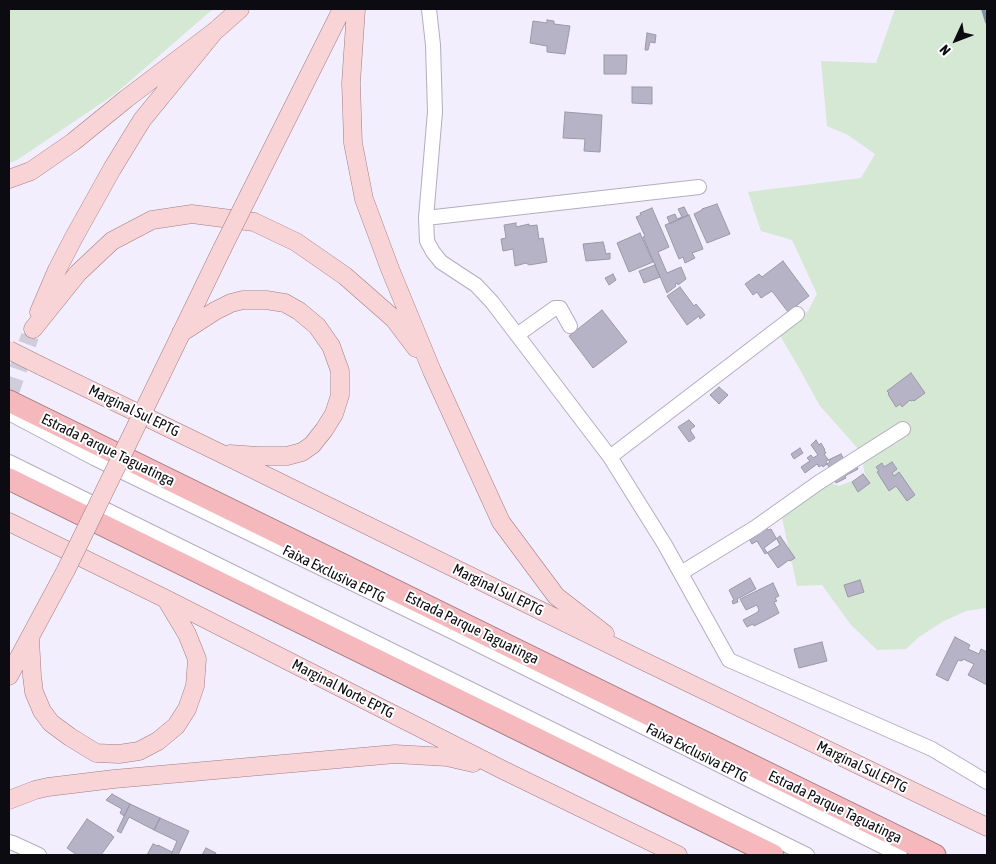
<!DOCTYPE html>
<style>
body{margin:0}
#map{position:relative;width:996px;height:864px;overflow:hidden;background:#f2eefd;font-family:"Asap Condensed",sans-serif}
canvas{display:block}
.frame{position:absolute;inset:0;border:10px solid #0c0b11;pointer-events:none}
.north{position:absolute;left:931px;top:15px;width:50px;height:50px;-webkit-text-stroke:4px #fff;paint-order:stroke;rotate:227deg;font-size:14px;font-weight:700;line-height:20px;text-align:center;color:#0c0b11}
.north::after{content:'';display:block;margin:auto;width:18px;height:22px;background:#0c0b11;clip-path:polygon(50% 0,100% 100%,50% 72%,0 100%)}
</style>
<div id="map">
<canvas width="996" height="864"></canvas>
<div class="frame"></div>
<div class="north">N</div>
</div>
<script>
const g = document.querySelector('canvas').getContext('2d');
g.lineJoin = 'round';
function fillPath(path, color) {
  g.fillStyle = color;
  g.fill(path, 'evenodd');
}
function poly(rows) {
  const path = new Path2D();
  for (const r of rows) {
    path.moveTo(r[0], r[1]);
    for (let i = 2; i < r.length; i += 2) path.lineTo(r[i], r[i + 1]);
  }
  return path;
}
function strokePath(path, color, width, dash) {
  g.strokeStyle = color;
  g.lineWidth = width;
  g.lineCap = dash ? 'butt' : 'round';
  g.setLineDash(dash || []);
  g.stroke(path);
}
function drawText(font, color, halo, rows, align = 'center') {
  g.font = font + ' "Asap Condensed",sans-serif';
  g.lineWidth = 4;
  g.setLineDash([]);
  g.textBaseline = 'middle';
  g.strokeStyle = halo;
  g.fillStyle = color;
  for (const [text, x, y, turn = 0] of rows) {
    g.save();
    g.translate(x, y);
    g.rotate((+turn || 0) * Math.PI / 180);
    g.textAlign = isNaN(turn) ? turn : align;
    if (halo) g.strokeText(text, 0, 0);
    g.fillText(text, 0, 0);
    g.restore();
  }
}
fillPath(poly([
 [9,9,213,9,115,94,17,160,9,163],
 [895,9,987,9,987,611,985,608,966,611,942,622,919,637,906,649,877,650,851,625,822,585,797,586,782,518,825,481,839,486,865,476,861,452,820,406,798,366,779,334,808,311,817,294,792,240,761,231,748,192,861,178,875,154,848,135,827,126,821,61,876,63]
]), '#d4e8d4');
strokePath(poly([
 [983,9,987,22]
]), '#7c93a9', 4);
const building = poly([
 [547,20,554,21,554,24,570,26,565,54,547,52,547,46,530,43,533,21,547,23,547,20],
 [647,33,656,35,655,43,650,42,648,50,645,50,647,33],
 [604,55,627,55,626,74,604,74,604,55],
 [632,87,652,87,652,104,632,103,632,87],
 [565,112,602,115,600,152,584,151,585,139,563,138,565,112],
 [717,204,730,234,707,243,694,214,702,210,702,209,717,204],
 [684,207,688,215,670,224,667,217,675,214,677,219,682,217,678,209,684,207],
 [652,208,669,247,658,252,667,273,681,267,686,279,678,285,678,283,675,284,676,286,667,293,643,237,645,236,636,217,641,215,640,213,652,208],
 [689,215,703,249,692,253,695,258,685,263,683,257,679,259,665,225,689,215],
 [516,223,516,227,529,224,529,226,537,225,539,239,543,238,547,262,529,265,526,263,515,266,513,249,503,251,501,239,506,238,504,225,516,223],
 [640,233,653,262,629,272,617,243,640,233],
 [603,242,604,245,606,254,610,253,610,259,586,261,583,244,603,242],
 [783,261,809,296,788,312,772,291,761,298,757,292,753,295,745,284,759,274,762,277,783,261],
 [655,265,660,277,644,283,639,271,655,265],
 [613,274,616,280,609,285,605,278,613,274],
 [680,287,694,306,696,304,705,315,700,319,699,316,687,325,667,296,680,287],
 [602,310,627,342,593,368,569,336,602,310],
 [911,373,925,393,914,401,913,400,911,401,910,400,902,407,900,404,896,407,888,394,889,393,887,391,911,373],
 [719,387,728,395,719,404,710,395,719,387],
 [689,420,695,426,690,430,695,438,689,442,678,427,689,420],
 [816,440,819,445,821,443,825,450,824,450,826,453,824,454,830,462,823,467,822,465,819,467,817,464,805,473,801,467,810,461,807,458,811,455,813,458,818,455,811,445,816,440],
 [800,448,803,453,794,459,791,454,800,448],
 [841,454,845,461,852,458,858,469,845,476,846,478,836,483,826,461,841,454],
 [892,462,897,469,892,473,894,476,899,472,915,495,907,501,896,486,889,491,877,472,879,471,876,467,882,463,884,467,892,462],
 [863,474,870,483,858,492,852,482,863,474],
 [764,523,768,530,771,529,780,545,765,554,757,541,752,544,746,534,764,523],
 [780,536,795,558,790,561,789,560,778,568,764,548,780,536],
 [750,578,756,589,737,599,738,602,733,604,732,601,734,600,729,590,750,578],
 [860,580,864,592,848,597,844,585,860,580],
 [773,583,779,596,775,598,777,601,774,602,779,613,770,618,754,626,753,624,747,627,743,620,758,612,758,611,759,610,757,605,746,610,740,599,773,583],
 [955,637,970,645,968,649,979,654,981,649,987,652,987,685,968,675,974,664,963,659,962,661,958,660,948,681,936,675,955,637],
 [822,642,827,661,799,668,794,649,822,642],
 [112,794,130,804,124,816,120,813,122,809,106,800,112,794],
 [130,804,160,818,154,830,129,817,121,833,117,831,130,804],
 [160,818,189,831,178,855,171,855,177,841,154,830,160,818],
 [87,819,112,835,112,836,114,837,101,855,77,855,67,848,87,819],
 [153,844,158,846,158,845,172,852,171,855,147,855,153,844],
 [206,848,216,853,215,855,202,855,206,848]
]);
fillPath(building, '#b5b3c5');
strokePath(building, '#9a99a9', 1);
strokePath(poly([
 [9,395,30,336]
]), '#d0ccda', 18, [18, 9]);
const minor = poly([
 [429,9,433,45,435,112,426,218,699,187],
 [426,218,427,241,433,252,441,262,476,285,492,302,610,457,665,545,729,660,932,749,987,782],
 [517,335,555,308,560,308,570,326],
 [9,413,94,458,455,633,900,855],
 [610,457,797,314],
 [9,462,807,855],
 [681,573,756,527,818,483,903,429],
 [9,842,13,843,39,855]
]);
const major = poly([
 [356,9,351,83,353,143,364,199,390,269,432,371,501,522,556,596,605,634],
 [9,179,31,171,73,142,126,99,214,32,240,9],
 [250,193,342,9],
 [39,312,57,270,73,239,112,169,142,120,214,32],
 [33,329,78,273,112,241,152,220,192,214,254,222,296,242,345,276,394,319,416,348],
 [181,333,215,311,231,303,243,300,266,300,285,303,299,311,317,326,331,346,340,371,340,395,334,414,324,430,312,445,302,452,287,456,258,456,230,454],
 [41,366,220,453,633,656,987,827],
 [162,373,222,249],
 [9,522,166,599,503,770,678,855],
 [30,639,32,676,34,692,42,711,51,723,70,737,96,753,119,754,139,751,158,741,176,726,187,709,195,686,197,659,187,634,166,599],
 [9,676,66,570],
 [9,800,35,790,48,787,114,779,395,754,447,757,473,763]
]);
const highway = poly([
 [9,401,935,855],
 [9,479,773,855]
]);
strokePath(minor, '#b2aebf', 16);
strokePath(major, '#a37b81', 19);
strokePath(highway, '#a37b81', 23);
strokePath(minor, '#fff', 14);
strokePath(major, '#f8d4d7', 18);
strokePath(highway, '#f4b8bd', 21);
const majorBridge = poly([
 [222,249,250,193],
 [9,350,41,366],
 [66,570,162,373]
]);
strokePath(majorBridge, '#a37b81', 19, []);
strokePath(majorBridge, '#f8d4d7', 18);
drawText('15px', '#0c0b11', '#fff', [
 ["Marginal Sul EPTG",134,411,26],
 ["Estrada Parque Taguatinga",108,450,26],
 ["Faixa Exclusiva EPTG",334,574,26],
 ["Marginal Sul EPTG",498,590,26],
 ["Estrada Parque Taguatinga",472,628,26],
 ["Marginal Norte EPTG",343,689,27],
 ["Faixa Exclusiva EPTG",697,753,27],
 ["Marginal Sul EPTG",862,767,26],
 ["Estrada Parque Taguatinga",835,807,26]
]);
</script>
